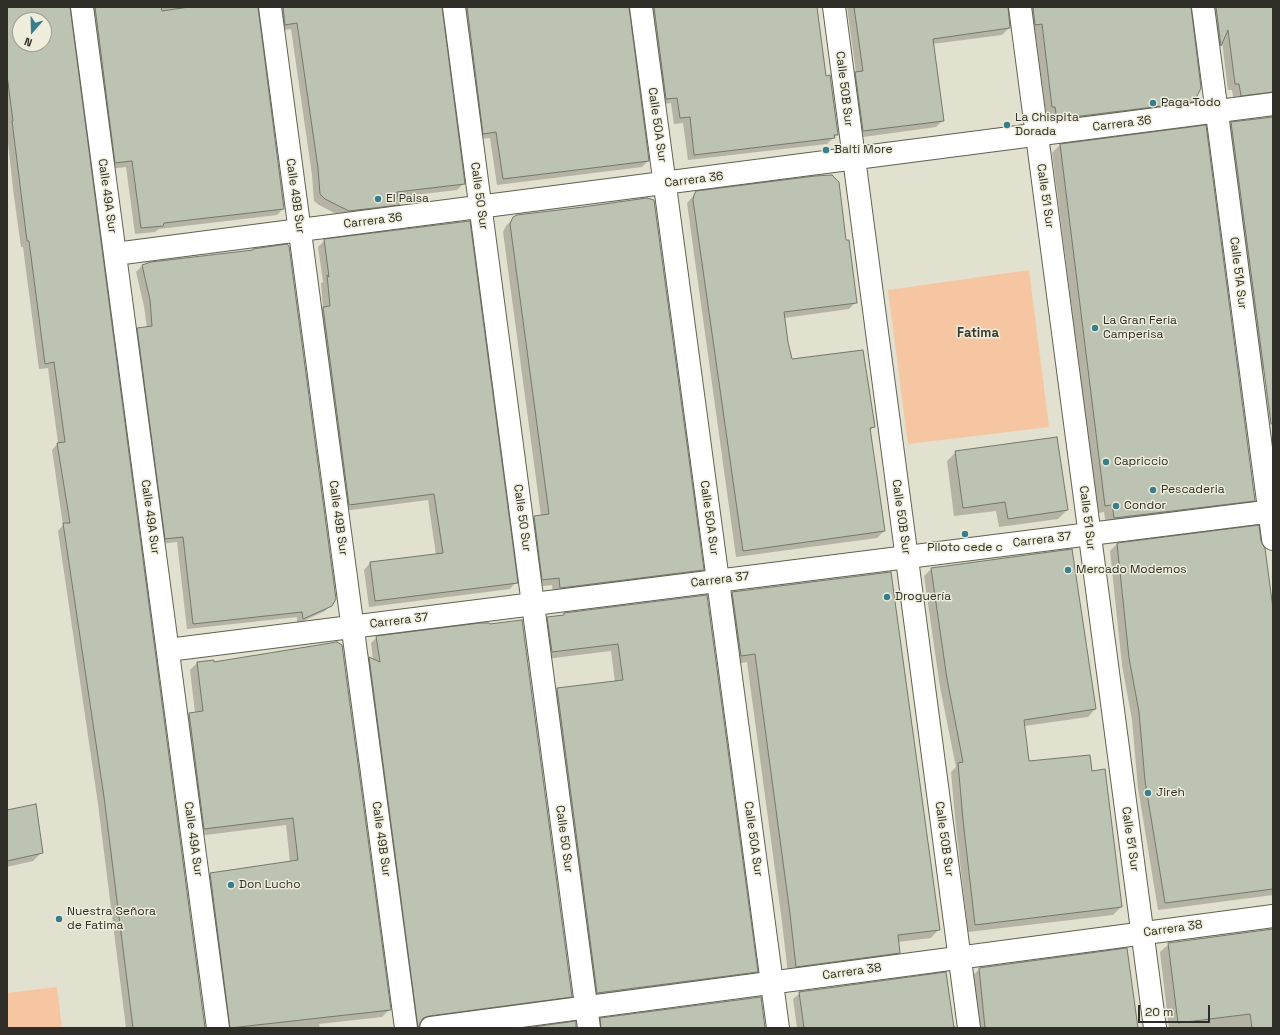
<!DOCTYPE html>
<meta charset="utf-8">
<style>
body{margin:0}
#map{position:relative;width:1280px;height:1035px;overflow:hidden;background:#e2e0ce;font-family:"Space Grotesk",sans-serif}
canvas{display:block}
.frame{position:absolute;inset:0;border:8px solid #2e2d27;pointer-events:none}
.north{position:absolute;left:12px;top:12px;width:40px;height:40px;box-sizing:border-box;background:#efeddb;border:1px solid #a2a093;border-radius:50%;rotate:200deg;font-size:11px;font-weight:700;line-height:16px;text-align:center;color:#2e2d27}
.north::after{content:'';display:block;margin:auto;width:14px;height:18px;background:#3a7e8d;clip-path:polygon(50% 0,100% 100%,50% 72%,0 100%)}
.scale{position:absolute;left:1138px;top:1005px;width:72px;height:18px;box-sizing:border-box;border:2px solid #2e2d27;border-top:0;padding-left:5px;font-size:12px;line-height:14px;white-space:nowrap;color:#2e2d27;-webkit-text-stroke:3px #efeddb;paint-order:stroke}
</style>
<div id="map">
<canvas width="1280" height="1035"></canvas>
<div class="frame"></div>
<div class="north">N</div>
<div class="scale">20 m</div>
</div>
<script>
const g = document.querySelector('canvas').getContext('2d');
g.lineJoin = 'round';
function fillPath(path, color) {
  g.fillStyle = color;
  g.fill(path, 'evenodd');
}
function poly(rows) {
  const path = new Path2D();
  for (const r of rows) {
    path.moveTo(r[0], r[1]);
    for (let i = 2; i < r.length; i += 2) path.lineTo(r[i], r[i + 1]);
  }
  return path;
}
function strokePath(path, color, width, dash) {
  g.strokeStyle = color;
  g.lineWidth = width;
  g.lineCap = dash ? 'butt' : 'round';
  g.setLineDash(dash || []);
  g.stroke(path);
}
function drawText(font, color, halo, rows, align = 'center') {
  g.font = font + ' "Space Grotesk",sans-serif';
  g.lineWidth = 3;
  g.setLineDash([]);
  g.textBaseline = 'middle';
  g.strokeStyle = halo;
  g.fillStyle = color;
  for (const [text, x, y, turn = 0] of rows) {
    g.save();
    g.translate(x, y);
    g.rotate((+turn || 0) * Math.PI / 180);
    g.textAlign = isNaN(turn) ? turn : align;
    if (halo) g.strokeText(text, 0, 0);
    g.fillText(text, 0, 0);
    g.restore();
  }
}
fillPath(poly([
 [1029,270,1049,427,908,444,888,290],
 [57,987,62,1028,7,1028,7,993]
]), '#f6c6a3');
fillPath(poly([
 [7,7,69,7,204,1028,126,1028,98,804,58,531,63,525,52,450,58,443,48,368,39,369,27,278,23,247,21,247,13,189,7,133],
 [20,20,44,20,44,44,20,44],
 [86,7,257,7,283,209,277,215,159,229,155,232,135,234,126,167,109,169],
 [274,7,441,7,464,183,457,190,397,197,398,204,391,211,342,217,319,205,314,201,312,175,291,29,279,31],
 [458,7,628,7,648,161,642,167,497,185,490,138,477,139],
 [645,7,816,7,825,77,837,134,827,144,688,160,683,123,674,124,671,103,660,105],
 [847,7,1007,7,1009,28,1002,35,932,44,943,120,936,127,856,138,849,80,856,73],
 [1024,7,1190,7,1194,101,1186,108,1050,126,1049,113,1046,113,1035,31,1028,31],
 [1206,7,1273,7,1273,101,1234,102,1232,90,1228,90,1222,41,1220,45,1214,51],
 [1273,118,1273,368,1256,370,1224,130,1231,123],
 [1060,145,1254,500,1246,508,1106,526,1104,512,1098,513,1052,153],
 [697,192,845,241,856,302,849,309,784,318,787,343,792,360,873,427,870,431,884,531,877,538,736,557,687,203],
 [514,218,703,570,696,577,553,595,552,585,535,587,527,525,534,517,541,516,503,232,506,226],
 [325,240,516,582,510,589,369,607,364,570,370,563,436,555,428,500,343,511,316,315,323,308,321,283,323,282,318,247],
 [151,263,331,605,325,611,297,624,297,617,187,629,177,542,160,544,132,335,138,329,147,328,144,306,136,272,142,266],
 [956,452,1067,510,1058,519,999,527,996,511,954,516,947,461],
 [1117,544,1273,633,1273,895,1158,910,1138,788,1132,720,1122,665,1110,551],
 [931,569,1095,709,1088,717,1024,726,1028,762,1091,772,1121,907,1113,915,968,932,956,828,951,772,956,767,940,687,924,576],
 [733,593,939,929,931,938,898,942,899,953,891,961,788,974,782,922,747,662,733,664,724,601],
 [706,596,757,972,749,979,590,1000,550,697,557,689,615,682,611,651,545,659,540,625,548,618,562,616,564,614],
 [377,637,571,996,566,1002,422,1021,421,1010,410,1012,364,664,369,658,373,660,371,643],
 [337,643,390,1009,382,1017,319,1024,320,1028,222,1028,203,881,210,874,290,862,286,825,197,836,182,721,189,714,195,713,190,670,198,662,214,664],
 [7,811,42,852,33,861,7,867],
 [1273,929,1273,1028,1169,1028,1160,952,1169,944],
 [980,969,1138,1028,976,1028,973,975],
 [800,993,955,1026,956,1028,797,1028,793,999],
 [601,1019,764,1028,594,1028,593,1026]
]), '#0003');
const building = poly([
 [7,7,70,7,205,1028,133,1028,104,797,63,523,70,523,57,443,65,442,54,362,45,364,33,272,29,241,27,241,12,121,13,121,7,75,7,7],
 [20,20,44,20,44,44,20,44,20,20],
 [95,7,161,7,162,11,189,7,258,7,284,209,164,223,163,226,141,228,132,161,115,163,95,7],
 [283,7,442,7,465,184,397,192,399,205,349,211,325,199,320,194,318,168,297,23,285,25,283,7],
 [467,7,629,7,649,161,503,179,496,132,483,134,467,7],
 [654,7,817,7,826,76,830,75,838,135,834,135,835,138,694,155,690,117,680,118,677,98,666,99,654,7],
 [854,7,1008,7,1010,28,933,39,944,121,863,131,855,72,863,71,854,7],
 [1033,7,1191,7,1201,88,1194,102,1057,119,1055,107,1052,107,1042,24,1035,25,1033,7],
 [1216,7,1273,7,1273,92,1241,96,1239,84,1235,84,1228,30,1221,46,1216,7],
 [1273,117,1273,424,1271,424,1231,122,1273,117],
 [1206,125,1255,501,1114,518,1112,505,1105,506,1060,144,1206,125],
 [832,175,839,182,846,240,849,240,857,303,784,312,788,342,792,359,863,350,875,427,870,428,885,531,743,551,693,200,694,195,696,191,815,176,832,175],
 [647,198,654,200,704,570,560,588,559,578,542,580,534,516,549,514,510,224,513,217,517,215,583,207,647,198],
 [470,221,518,583,375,601,370,562,443,553,434,494,349,505,323,307,330,306,327,275,329,277,324,239,470,221],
 [287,244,289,246,336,599,332,606,303,619,302,612,193,624,183,537,165,539,137,328,152,326,150,300,142,265,151,262,253,250,253,249,287,244],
 [1057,437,1068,510,1008,519,1005,502,963,508,955,451,1057,437],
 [1259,525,1261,541,1265,548,1273,609,1273,889,1165,903,1145,781,1139,712,1129,658,1117,543,1259,525],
 [1072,549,1096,709,1024,720,1029,761,1090,755,1092,771,1105,769,1122,907,975,925,963,820,958,763,963,762,947,679,931,568,1072,549],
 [891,572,940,930,898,935,900,953,796,967,790,914,755,654,741,656,732,592,891,572],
 [707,595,758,972,597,993,557,688,623,680,618,644,552,652,547,617,564,615,564,613,707,595],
 [522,620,572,997,429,1016,423,1018,420,1023,418,1028,369,657,380,662,376,636,480,623,489,623,490,624,522,620],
 [337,642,342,645,391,1010,230,1028,210,873,298,860,293,818,204,829,189,713,203,711,197,662,214,660,214,662,337,642],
 [36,804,43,853,7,861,7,810,36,804],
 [1273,929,1273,1028,1252,1028,1250,1014,1178,1023,1168,943,1273,929],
 [1127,948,1138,1028,985,1028,979,968,1127,948],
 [946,972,954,1028,804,1028,799,992,946,972],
 [761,997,765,1028,601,1028,600,1018,761,997],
 [576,1021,576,1028,526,1028,576,1021]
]);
fillPath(building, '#bcc3b2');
strokePath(building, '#73796a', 1);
const minor = poly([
 [82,7,218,1028],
 [270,7,406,1028],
 [454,7,589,1028],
 [641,7,778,1028],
 [1203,7,1273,539],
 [115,254,1273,104],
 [168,650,1273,511],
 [431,1028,1273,916]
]);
const major = poly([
 [834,7,969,1028],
 [1020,7,1155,1028]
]);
strokePath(minor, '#626051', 24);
strokePath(major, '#626051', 24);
strokePath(minor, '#fff', 22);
strokePath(major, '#fff', 22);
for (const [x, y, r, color] of [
 [1153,103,4,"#3a7e8d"],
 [1007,125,4,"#3a7e8d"],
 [826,150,4,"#3a7e8d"],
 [378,199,4,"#3a7e8d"],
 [1095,328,4,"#3a7e8d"],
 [1106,462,4,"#3a7e8d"],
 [1153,490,4,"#3a7e8d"],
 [1116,506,4,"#3a7e8d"],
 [965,534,4,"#3a7e8d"],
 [1068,570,4,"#3a7e8d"],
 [887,597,4,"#3a7e8d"],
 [1148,793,4,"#3a7e8d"],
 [231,885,4,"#3a7e8d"],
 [59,919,4,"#3a7e8d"]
]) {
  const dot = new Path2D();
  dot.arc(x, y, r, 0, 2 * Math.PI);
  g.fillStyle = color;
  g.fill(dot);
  strokePath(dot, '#efeddb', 1.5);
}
drawText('12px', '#2e2d27', '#efeddb', [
 ["Calle 50B Sur",844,89,83],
 ["Carrera 36",1122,124,-7],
 ["Calle 50A Sur",657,125,82],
 ["Carrera 36",694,180,-7],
 ["Calle 49A Sur",107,196,82],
 ["Calle 49B Sur",295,196,82],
 ["Calle 50 Sur",479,196,82],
 ["Calle 51 Sur",1045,196,82],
 ["Carrera 36",373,221,-7],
 ["Calle 51A Sur",1238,273,83],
 ["Calle 49A Sur",150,517,82],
 ["Calle 50B Sur",901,517,82],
 ["Calle 49B Sur",338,518,82],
 ["Calle 50 Sur",522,518,82],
 ["Calle 50A Sur",709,518,82],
 ["Calle 51 Sur",1087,518,83],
 ["Carrera 37",1042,540,-7],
 ["Carrera 37",720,580,-7],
 ["Carrera 37",399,621,-7],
 ["Calle 49A Sur",193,839,82],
 ["Calle 49B Sur",381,839,82],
 ["Calle 50 Sur",564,839,82],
 ["Calle 50A Sur",753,839,82],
 ["Calle 50B Sur",944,839,82],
 ["Calle 51 Sur",1130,839,82],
 ["Carrera 38",1173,929,-8],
 ["Carrera 38",852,972,-8]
]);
drawText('12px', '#2e2d27', '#efeddb', [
 ["Paga Todo",1161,103],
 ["La Chispita",1015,118],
 ["Dorada",1015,132],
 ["Balti More",834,150],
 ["El Paisa",386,199],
 ["La Gran Feria",1103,321],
 ["Camperisa",1103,335],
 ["Capriccio",1114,462],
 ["Pescaderia",1161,490],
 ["Condor",1124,506],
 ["Piloto cede c",965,548,"center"],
 ["Mercado Modemos",1076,570],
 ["Droguería",895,597],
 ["Jireh",1156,793],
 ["Don Lucho",239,885],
 ["Nuestra Señora",67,912],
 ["de Fatima",67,926]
], 'left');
drawText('bold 13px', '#3c3a2c', '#efeddb', [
 ["Fatima",978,333]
]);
</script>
